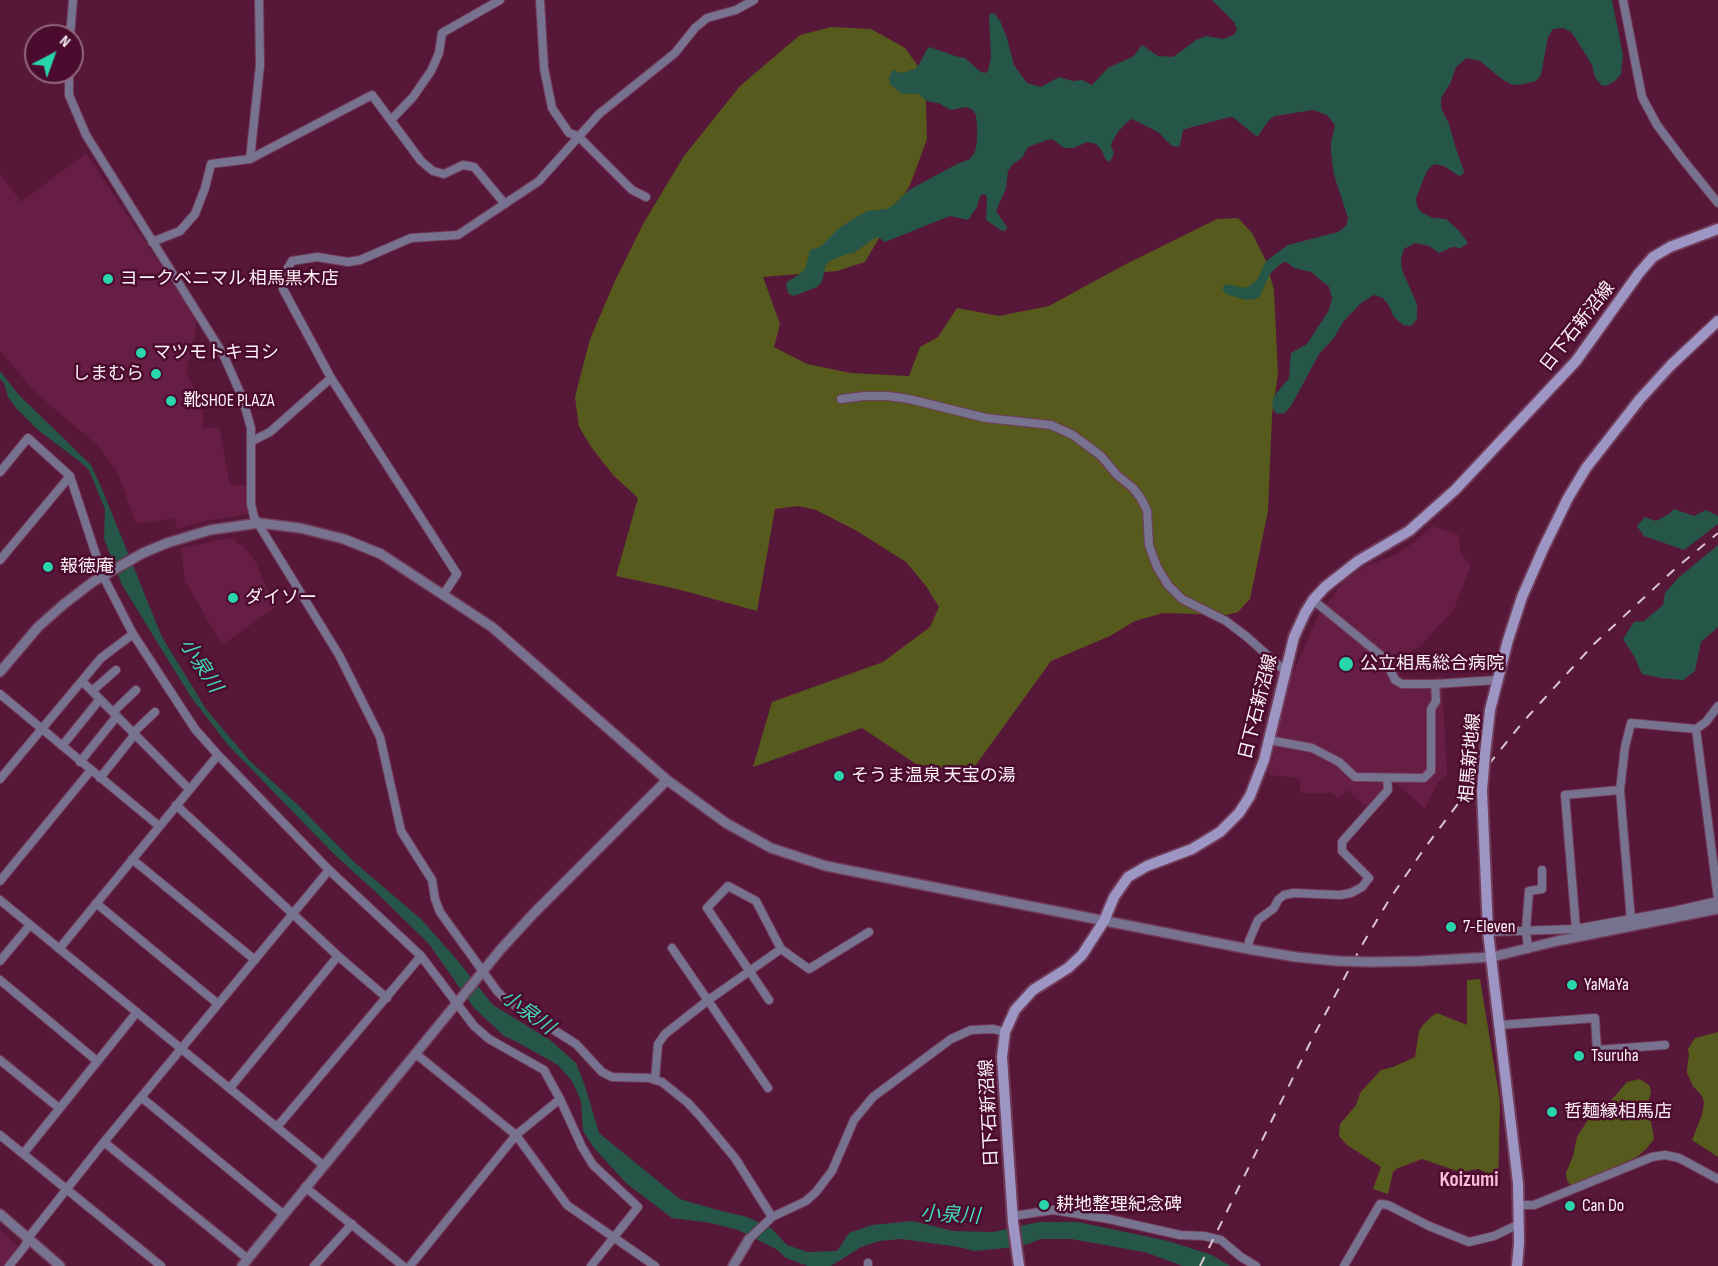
<!DOCTYPE html>
<meta charset="utf-8">
<style>
body{margin:0}
#map{position:relative;width:1718px;height:1266px;overflow:hidden;background:#571739;font-family:"Sofia Sans Condensed",sans-serif}
canvas{display:block}
.north{position:absolute;left:24px;top:24px;width:60px;height:60px;box-sizing:border-box;background:#4b0b2e;border:2px solid #91677e;border-radius:50%;rotate:41deg;font-size:16px;font-weight:700;line-height:24px;text-align:center;color:#faf1f5}
.north::after{content:'';display:block;margin:auto;width:21px;height:27px;background:#29d5ad;clip-path:polygon(50% 0,100% 100%,50% 72%,0 100%)}
</style>
<div id="map">
<canvas width="1718" height="1266"></canvas>
<div class="north">N</div>
</div>
<script>
const g = document.querySelector('canvas').getContext('2d');
g.lineJoin = 'round';
function fillPath(path, color) {
  g.fillStyle = color;
  g.fill(path, 'evenodd');
}
function poly(rows) {
  const path = new Path2D();
  for (const r of rows) {
    path.moveTo(r[0], r[1]);
    for (let i = 2; i < r.length; i += 2) path.lineTo(r[i], r[i + 1]);
  }
  return path;
}
function strokePath(path, color, width, dash) {
  g.strokeStyle = color;
  g.lineWidth = width;
  g.lineCap = dash ? 'butt' : 'round';
  g.setLineDash(dash || []);
  g.stroke(path);
}
function drawText(font, color, halo, rows, align = 'center') {
  g.font = font + ' "Sofia Sans Condensed","Noto Sans JP",sans-serif';
  g.lineWidth = 5;
  g.setLineDash([]);
  g.textBaseline = 'middle';
  g.strokeStyle = halo;
  g.fillStyle = color;
  for (const [text, x, y, turn = 0] of rows) {
    g.save();
    g.translate(x, y);
    g.rotate((+turn || 0) * Math.PI / 180);
    g.textAlign = isNaN(turn) ? turn : align;
    if (halo) g.strokeText(text, 0, 0);
    g.fillText(text, 0, 0);
    g.restore();
  }
}
fillPath(poly([
 [86,153,196,318,195,336,186,372,191,383,203,399,203,428,219,427,230,485,246,485,248,514,204,521,177,529,174,518,136,524,118,473,98,446,34,391,0,351,0,173,21,202],
 [1432,526,1459,535,1460,553,1471,565,1454,610,1420,646,1401,658,1394,653,1396,670,1401,676,1413,679,1442,677,1447,776,1438,782,1425,809,1395,782,1383,781,1385,789,1367,808,1347,790,1338,799,1332,793,1301,793,1299,778,1268,775,1275,747,1284,697,1290,680,1318,616,1344,581,1365,566,1395,555,1416,541],
 [233,537,237,543,244,546,256,563,267,590,277,606,222,645,185,581,181,548],
 [0,1230,21,1249,7,1266,0,1266]
]), '#661e44');
fillPath(poly([
 [831,27,871,29,905,48,923,73,926,103,927,139,910,185,865,262,837,271,763,277,780,324,774,347,807,364,851,373,909,376,920,347,938,337,957,308,999,316,1049,306,1124,265,1217,219,1238,218,1252,233,1266,261,1274,290,1278,374,1272,415,1268,511,1250,599,1238,612,1227,615,1163,613,1135,621,1110,636,1051,661,970,773,916,764,862,728,753,767,772,702,883,662,930,627,939,607,926,586,906,562,857,531,816,510,798,506,775,509,757,611,677,589,616,576,638,498,613,475,592,448,579,427,575,397,590,339,615,281,643,224,684,156,740,86,800,35],
 [1480,979,1500,1101,1498,1186,1490,1175,1479,1169,1460,1172,1422,1159,1398,1168,1393,1172,1388,1194,1373,1189,1381,1167,1347,1145,1339,1136,1340,1124,1356,1105,1360,1093,1381,1070,1393,1067,1415,1057,1419,1031,1423,1025,1432,1016,1437,1013,1467,1025,1467,980],
 [1718,1032,1718,1157,1692,1140,1702,1115,1704,1103,1702,1096,1693,1086,1687,1073,1687,1068,1689,1055,1688,1049,1695,1038],
 [1640,1079,1650,1086,1651,1092,1648,1103,1654,1139,1647,1148,1637,1157,1571,1186,1567,1181,1566,1173,1573,1156,1577,1137,1591,1115,1607,1105,1627,1082]
]), '#575a1d');
fillPath(poly([
 [1212,0,1612,0,1623,55,1621,74,1615,81,1606,86,1601,85,1595,77,1592,65,1576,39,1571,32,1563,28,1553,29,1548,37,1541,75,1536,81,1524,84,1513,85,1503,80,1480,61,1467,58,1456,67,1450,84,1441,98,1441,108,1449,124,1456,149,1464,171,1463,174,1459,176,1444,166,1434,164,1427,171,1416,198,1417,206,1421,212,1433,218,1446,219,1459,231,1468,243,1461,248,1452,247,1439,253,1429,246,1415,243,1404,249,1401,259,1402,270,1417,304,1417,319,1411,326,1403,325,1394,317,1389,306,1383,298,1374,295,1361,303,1343,322,1334,338,1319,354,1291,406,1285,413,1278,414,1274,411,1272,403,1275,395,1289,378,1291,353,1307,344,1329,310,1332,298,1329,287,1311,272,1294,268,1288,263,1284,262,1278,266,1270,274,1260,296,1256,299,1246,300,1232,296,1226,294,1222,288,1226,284,1246,288,1257,280,1266,261,1288,245,1338,232,1346,226,1348,218,1334,175,1331,153,1331,143,1335,125,1327,115,1313,110,1275,116,1269,120,1258,136,1256,136,1234,118,1230,117,1192,127,1183,130,1180,145,1178,147,1172,146,1158,132,1132,119,1128,121,1118,132,1112,142,1111,146,1114,153,1110,162,1106,160,1101,149,1096,144,1087,142,1074,148,1064,148,1052,139,1047,140,1028,147,1022,158,1013,164,1008,171,1006,188,996,211,1007,227,1006,230,1002,231,986,220,987,200,986,195,983,194,980,196,977,207,968,220,950,216,885,242,878,237,873,239,854,253,847,254,830,261,826,265,822,282,817,287,794,296,789,294,786,287,787,282,801,273,806,267,810,250,820,247,838,229,850,221,867,211,887,209,893,205,909,190,957,164,970,159,975,152,977,141,977,126,976,115,973,110,966,107,951,110,938,103,927,101,919,94,902,94,890,84,889,78,892,70,902,73,915,69,920,63,927,49,930,47,955,56,965,58,981,72,985,73,988,71,991,58,989,16,991,13,995,14,1000,21,1007,38,1014,65,1027,83,1041,87,1059,77,1073,81,1082,80,1092,85,1108,68,1134,56,1142,45,1158,56,1173,57,1196,40,1206,36,1224,39,1235,34,1237,29,1234,22],
 [0,371,19,395,91,465,102,489,162,637,206,709,249,760,298,805,354,862,421,919,458,961,493,1005,550,1040,576,1063,585,1086,599,1133,680,1199,714,1209,747,1217,771,1228,787,1245,807,1252,837,1251,849,1233,872,1225,913,1221,953,1231,993,1232,1039,1222,1078,1222,1168,1241,1212,1255,1230,1266,1183,1266,1144,1252,1071,1239,1040,1239,1028,1244,1006,1248,974,1251,959,1247,901,1239,879,1241,861,1247,831,1266,808,1266,786,1258,776,1249,738,1230,711,1223,672,1218,627,1184,594,1148,583,1131,581,1101,572,1081,558,1065,517,1042,504,1036,474,1008,429,944,381,897,334,854,228,745,191,697,122,585,104,539,105,509,89,470,79,461,38,430,16,408,8,397,4,383,0,379],
 [1674,509,1694,516,1706,510,1718,516,1718,524,1684,550,1644,536,1637,526,1645,517,1656,521,1669,514],
 [1718,545,1718,627,1701,642,1695,671,1683,680,1661,678,1642,674,1634,656,1623,639,1634,622,1644,621,1663,605,1665,593,1678,578]
]), '#265648');
const minor = poly([
 [540,0,544,68,552,108,569,133,578,136,632,190,646,197],
 [1623,0,1642,97,1657,125,1684,161,1718,203],
 [70,36,73,0],
 [69,72,69,95,86,135,223,354,242,397,251,428,251,504,254,517,339,655,380,737,401,831,432,880,435,899,440,912,497,991,505,999,576,1044,602,1072,612,1077,649,1078,662,1082,688,1103,700,1116,735,1158,772,1217,749,1239],
 [391,120,413,97,431,71,439,53,442,33,500,0],
 [250,159,260,65,259,0],
 [152,242,180,231,195,214,205,188,211,164,250,159,372,95,421,161,433,171,444,174,463,165,474,167,505,204],
 [841,399,864,396,888,396,909,399,986,418,1051,425,1073,435,1101,456,1117,475,1133,488,1140,497,1147,510,1149,545,1157,567,1168,585,1182,599,1226,621,1247,637,1285,671],
 [252,441,270,432,331,378],
 [0,472,28,438,70,476,103,576,133,634,195,729,218,755,329,870,421,956,474,1026,489,1039,544,1070,560,1099,582,1147,593,1165,638,1207,591,1266],
 [0,560,70,476],
 [443,595,457,574,331,378,283,289,283,276,292,261,317,257,348,262,360,260,411,238,458,235,539,181,599,114,675,53,695,28,707,18,736,10,754,0],
 [1313,600,1383,657,1386,661,1395,680,1402,684,1435,684],
 [82,681,189,789],
 [92,691,116,670],
 [0,694,159,826],
 [113,712,136,690],
 [1696,729,1718,899],
 [133,733,155,712],
 [1269,740,1312,748,1339,762,1355,777,1424,778,1431,771,1431,709,1436,701,1435,684,1497,680],
 [62,746,100,699],
 [80,762,117,716],
 [100,778,135,734],
 [0,779,101,658,133,634],
 [176,805,338,956,387,998],
 [132,859,255,960],
 [0,881,91,770],
 [0,900,323,1165],
 [96,903,218,1004],
 [1631,920,1620,790,1625,747,1631,723,1696,729,1706,722,1718,706],
 [1576,929,1565,795,1620,790],
 [1488,932,1576,929,1674,911,1718,901],
 [672,948,768,1088],
 [59,949,218,755],
 [1248,949,1249,941,1258,920,1274,908,1278,900,1284,895,1294,893,1340,895,1351,893,1362,887,1369,878,1342,851,1342,842,1388,790,1387,778],
 [1528,949,1526,930,1529,891,1542,889,1542,870],
 [0,961,30,925],
 [0,980,97,1061],
 [769,1000,707,908,728,886,756,901,781,949,809,969,869,932],
 [1500,1025,1595,1018,1597,1050,1665,1045],
 [416,1054,516,1135,567,1205,655,1266],
 [0,1060,59,1108],
 [655,1080,658,1044,665,1034,707,1001,781,949],
 [230,1088,338,956],
 [141,1097,283,1214],
 [277,1127,421,956],
 [0,1135,161,1266],
 [104,1142,248,1259],
 [23,1154,137,1012],
 [305,1187,403,1266],
 [1519,1205,1534,1205,1652,1157,1665,1155,1679,1158,1718,1179],
 [1013,1216,1053,1210,1109,1219,1180,1235,1204,1236,1221,1240,1241,1257,1256,1266],
 [772,1217,806,1201,816,1192,832,1171,854,1120,873,1097,951,1039,971,1030,993,1029,1005,1032],
 [868,1263,868,1266],
 [9,1266,25,1246,28,1238,104,1142,329,870],
 [314,1266,352,1224],
 [410,1266,516,1135,560,1099],
 [1344,1266,1380,1204,1388,1205,1429,1226,1469,1242,1494,1236,1519,1224]
]);
const tertiary = poly([
 [0,672,38,627,64,604,94,581,143,553,167,543,210,530,259,523,300,528,344,539,381,554,492,627,667,780,726,823,771,848,826,866,1248,949,1296,957,1337,961],
 [1372,962,1420,961,1492,957,1557,941,1718,909],
 [0,1214,60,1266],
 [242,1266,501,949,534,913,667,780],
 [733,1266,749,1239]
]);
const secondary = poly([
 [1485,754,1490,710,1508,640,1522,597,1543,549,1568,498,1586,468,1640,399,1671,365,1718,321],
 [1482,790,1488,932,1518,1183,1519,1243,1517,1266],
 [1019,1266,1013,1222,1002,1057,1005,1032,1015,1010,1033,990,1068,968,1082,955,1104,921,1114,897,1128,877,1147,866,1192,849,1220,832,1239,813,1250,796,1264,760,1294,637,1305,613,1313,600,1325,587,1358,561,1409,531,1455,490,1576,361,1639,273,1653,257,1670,247,1718,229]
]);
strokePath(minor, '#713a57', 10);
strokePath(tertiary, '#713a57', 12);
strokePath(secondary, '#713a57', 14);
strokePath(minor, '#777290', 8);
strokePath(tertiary, '#777290', 9);
strokePath(secondary, '#9d95c4', 10);
strokePath(poly([
 [1200,1266,1312,1039,1362,945,1389,900,1424,849,1469,789,1522,723,1594,644,1676,568,1718,533]
]), '#d9c4cf', 2, [10, 10]);
const tertiaryBridge = poly([
 [1337,961,1372,962]
]);
const secondaryBridge = poly([
 [1482,790,1485,754]
]);
strokePath(tertiaryBridge, '#713a57', 12, []);
strokePath(secondaryBridge, '#713a57', 14, []);
strokePath(tertiaryBridge, '#777290', 9);
strokePath(secondaryBridge, '#9d95c4', 10);
for (const [x, y, r, color] of [
 [108,279,6,"#29d5ad"],
 [141,353,6,"#29d5ad"],
 [156,374,6,"#29d5ad"],
 [171,401,6,"#29d5ad"],
 [48,567,6,"#29d5ad"],
 [233,598,6,"#29d5ad"],
 [1346,664,8,"#29d5ad"],
 [839,776,6,"#29d5ad"],
 [1451,927,6,"#29d5ad"],
 [1572,985,6,"#29d5ad"],
 [1579,1056,6,"#29d5ad"],
 [1552,1112,6,"#29d5ad"],
 [1044,1205,6,"#29d5ad"],
 [1570,1206,6,"#29d5ad"]
]) {
  const dot = new Path2D();
  dot.arc(x, y, r, 0, 2 * Math.PI);
  g.fillStyle = color;
  g.fill(dot);
  strokePath(dot, '#4b0b2e', 2);
}
drawText('18px', '#faf1f5', '#4b0b2e', [
 ["ヨークベニマル 相馬黒木店",120,279],
 ["マツモトキヨシ",153,353],
 ["しまむら",144,374,"right"],
 ["靴SHOE PLAZA",183,401],
 ["報徳庵",60,567],
 ["ダイソー",245,598],
 ["公立相馬総合病院",1360,664],
 ["そうま温泉 天宝の湯",851,776],
 ["7-Eleven",1463,927],
 ["YaMaYa",1584,985],
 ["Tsuruha",1591,1056],
 ["哲麺縁相馬店",1564,1112],
 ["耕地整理紀念碑",1056,1205],
 ["Can Do",1582,1206]
], 'left');
drawText('18px', '#faf1f5', '#4b0b2e', [
 ["日下石新沼線",1578,327,-52],
 ["日下石新沼線",1259,707,-76],
 ["相馬新地線",1471,758,-85],
 ["日下石新沼線",990,1113,-93]
]);
drawText('italic 20px', '#40dbb4', '#4b0b2e', [
 ["小泉川",200,666,57],
 ["小泉川",527,1013,36],
 ["小泉川",950,1216,3]
]);
drawText('bold 21px', '#fbbbd6', '#4b0b2e', [
 ["Koizumi",1469,1181]
]);
</script>
